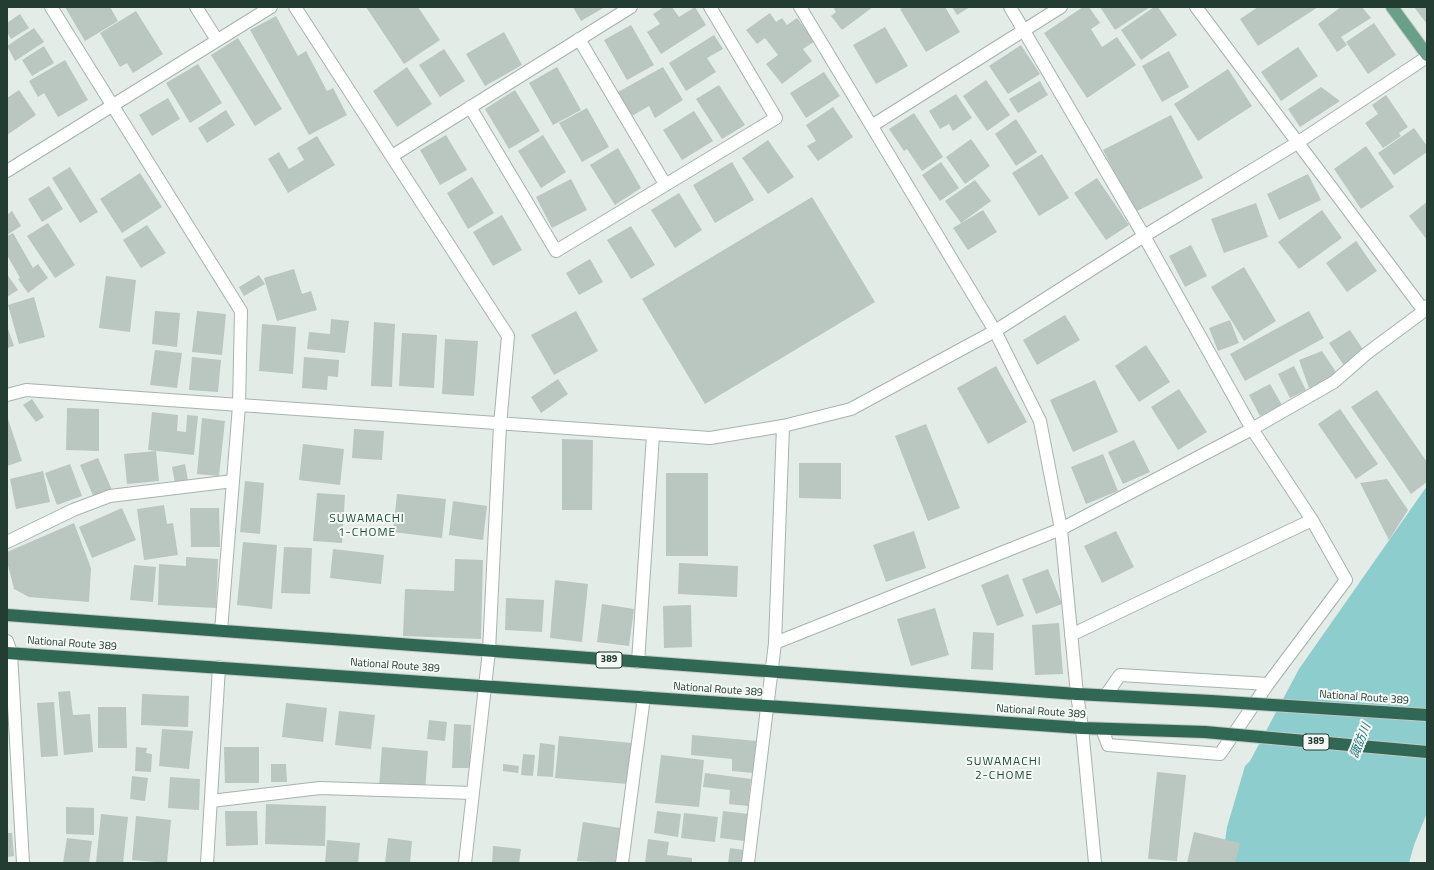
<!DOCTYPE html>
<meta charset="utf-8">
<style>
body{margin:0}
#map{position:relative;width:1434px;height:870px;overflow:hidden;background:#e3ece7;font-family:"Titillium Web",sans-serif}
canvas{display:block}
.frame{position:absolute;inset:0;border:8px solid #243d33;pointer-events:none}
</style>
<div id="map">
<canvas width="1434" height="870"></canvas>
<div class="frame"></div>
</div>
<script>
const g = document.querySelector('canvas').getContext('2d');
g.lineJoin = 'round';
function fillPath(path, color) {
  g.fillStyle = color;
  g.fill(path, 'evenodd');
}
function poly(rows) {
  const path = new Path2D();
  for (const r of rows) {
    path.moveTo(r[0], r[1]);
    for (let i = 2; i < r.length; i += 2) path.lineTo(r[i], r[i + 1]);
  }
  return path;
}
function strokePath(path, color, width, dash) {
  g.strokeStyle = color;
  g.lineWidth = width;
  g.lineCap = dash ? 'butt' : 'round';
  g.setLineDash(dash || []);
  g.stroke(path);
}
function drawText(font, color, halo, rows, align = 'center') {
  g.font = font + ' "Titillium Web","Noto Sans JP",sans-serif';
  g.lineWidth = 4;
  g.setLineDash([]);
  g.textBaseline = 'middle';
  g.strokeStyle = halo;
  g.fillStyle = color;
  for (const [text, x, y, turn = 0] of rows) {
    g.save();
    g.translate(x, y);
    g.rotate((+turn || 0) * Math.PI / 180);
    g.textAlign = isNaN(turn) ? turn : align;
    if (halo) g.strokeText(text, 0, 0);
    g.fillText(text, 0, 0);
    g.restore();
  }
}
fillPath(poly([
 [1427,486,1427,813,1414,845,1409,863,1222,863,1227,827,1245,766,1250,761,1299,669]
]), '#8ecdce');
fillPath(poly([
 [65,7,110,7,118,21,85,41],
 [366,7,418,7,440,40,404,64],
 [573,7,605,7,581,21],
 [664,7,672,7,679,17,695,7,706,25,661,54,647,32,660,24,653,14],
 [833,7,873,7,842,30,831,16,836,12],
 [904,7,945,7,960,32,926,52,900,9],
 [952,7,970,7,957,15],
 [1083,7,1089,7,1100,23,1091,29,1102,47,1117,37,1136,65,1087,98,1044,33],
 [1100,7,1150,7,1115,30],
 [1154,7,1158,7,1177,35,1141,60,1121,30],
 [1258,7,1318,7,1258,46,1240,19],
 [1341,7,1362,7,1371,18,1341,37,1347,45,1337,52,1318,24],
 [1414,7,1427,7,1427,24],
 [136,11,163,54,133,73,127,63,120,67,100,33],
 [770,13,776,22,782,18,787,25,797,18,815,41,803,49,812,61,782,84,766,64,778,55,765,38,757,44,746,30],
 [20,14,29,28,11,39,7,32,7,23],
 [276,16,298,56,306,51,327,91,333,88,347,115,309,135,250,30],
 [1374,23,1396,55,1368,74,1346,42],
 [631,25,654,65,627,80,604,40],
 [885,27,908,66,876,84,853,45],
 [34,28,44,42,15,61,7,46],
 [504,32,522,65,485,86,466,54],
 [714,35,723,49,707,58,716,72,686,91,669,63],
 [238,38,282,109,255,126,211,55],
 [1021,45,1040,74,1008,94,989,66],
 [44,46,54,63,32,76,22,60],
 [1298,47,1318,76,1281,101,1261,72],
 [444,49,465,81,440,97,419,65],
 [1169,51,1189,87,1162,102,1142,66],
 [65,60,88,100,58,117,44,93,38,97,29,81],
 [198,64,222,103,190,123,166,83],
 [407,67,432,104,397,127,373,91],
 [557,67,581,110,553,125,529,83],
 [663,67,683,100,655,118,649,106,632,116,618,92],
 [1228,69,1252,106,1198,141,1174,104],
 [824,72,840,96,806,118,790,93],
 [986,80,1010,115,987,131,963,96],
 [1040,81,1048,95,1018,113,1009,99],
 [719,85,745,125,722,139,696,99],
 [1321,87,1340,101,1300,127,1288,109],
 [19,90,36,115,7,135,7,98],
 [515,90,540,131,509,149,485,109],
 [956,94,972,118,953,131,949,124,940,129,929,111],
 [1386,95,1408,127,1399,133,1401,136,1383,148,1365,123,1378,114,1372,105],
 [168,98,180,119,152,136,139,115],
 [833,107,853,137,818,161,807,146,816,141,806,125],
 [587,108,609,147,582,162,559,123],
 [226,110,235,125,207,143,198,128],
 [694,111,713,141,682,160,663,130],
 [914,113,943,157,922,171,907,149,904,151,889,129],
 [1171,115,1203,178,1135,212,1103,150],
 [1016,119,1037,152,1016,166,995,134],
 [1414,128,1427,146,1427,152,1394,175,1378,153],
 [446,135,467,170,440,185,420,150],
 [543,135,566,172,541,188,518,151],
 [317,136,335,165,288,193,268,159,279,152,289,169,304,160,297,148],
 [971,139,990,166,965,184,946,157],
 [768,140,794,177,768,194,742,158],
 [1366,146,1394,187,1361,209,1334,169],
 [618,148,641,188,615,205,590,165],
 [1042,154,1069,198,1039,216,1012,173],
 [732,162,754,200,715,223,693,185],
 [941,162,959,188,940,201,922,175],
 [70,167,98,212,80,223,52,178],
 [140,173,162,207,122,233,100,199],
 [1308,174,1321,200,1279,220,1267,194],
 [472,177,494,213,468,229,447,193],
 [1097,178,1129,225,1106,240,1074,193],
 [571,179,587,210,552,228,536,197],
 [975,180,991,201,961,223,945,201],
 [49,186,63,209,42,222,28,199],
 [679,193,702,230,675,248,651,210],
 [812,197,875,302,705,404,642,299],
 [1427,202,1427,240,1409,216],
 [1256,203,1268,237,1224,253,1211,219],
 [983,210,997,232,968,250,953,228],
 [1322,210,1342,238,1299,269,1278,242],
 [12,211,21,226,7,235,7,215],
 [502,215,522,250,493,266,473,232],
 [48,223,75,265,55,278,27,236],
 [147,225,166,253,141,268,123,240],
 [631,226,655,265,631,279,607,240],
 [13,233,33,268,38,264,48,278,28,293,18,279,20,278,7,255,7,236],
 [1356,241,1377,271,1347,292,1326,263],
 [1191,245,1207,276,1185,287,1169,256],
 [590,259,603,282,579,295,566,273],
 [1244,267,1276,321,1244,341,1211,287],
 [294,269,302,294,311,291,317,310,277,321,264,278],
 [7,274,18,290,7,297],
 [259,275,265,284,244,296,239,287],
 [106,276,136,280,130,332,99,328],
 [34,297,45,337,19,344,8,305],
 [155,311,180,313,177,347,152,344],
 [197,311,226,314,222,355,192,352],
 [576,311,598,351,554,375,531,335],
 [1309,311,1324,338,1245,381,1230,354],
 [1065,315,1080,340,1037,365,1023,340],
 [331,319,349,321,345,353,307,349,309,332,330,334],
 [1230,320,1239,343,1218,351,1209,328],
 [374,322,395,324,392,387,371,386],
 [262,324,296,327,293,374,259,371],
 [7,326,14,346,7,348],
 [1350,330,1366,354,1345,367,1329,343],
 [402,333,437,335,434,388,399,386],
 [445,339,478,341,474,396,442,394],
 [1146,345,1170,382,1139,402,1115,366],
 [155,350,182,353,177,388,150,385],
 [1322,351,1340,378,1309,388,1299,360],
 [192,357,221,360,218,392,189,390],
 [304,357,339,360,338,377,328,376,327,390,302,388],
 [996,366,1027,422,988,444,957,388],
 [1294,366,1306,390,1290,398,1278,374],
 [558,379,568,394,541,413,531,397],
 [1095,380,1118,432,1073,452,1050,400],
 [1270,384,1282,405,1260,416,1249,395],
 [1179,389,1207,432,1178,450,1151,407],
 [1377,390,1427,462,1427,482,1411,494,1351,407],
 [32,399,44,417,36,422,23,405],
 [67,408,99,409,99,451,66,450],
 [1340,409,1378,464,1356,479,1318,424],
 [152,412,178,415,177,431,186,432,187,415,198,416,194,455,148,450],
 [7,416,22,461,7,466],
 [202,418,225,421,219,476,197,474],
 [926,424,960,508,928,521,895,436],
 [354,429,384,431,382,460,352,458],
 [562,439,593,440,592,510,562,510],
 [1134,440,1150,472,1123,484,1108,452],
 [303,444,344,449,340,485,299,480],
 [156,451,159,481,127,484,124,454],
 [1103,454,1118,491,1086,504,1071,467],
 [98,458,112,490,94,498,80,465],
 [799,463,841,463,841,499,799,498],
 [70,464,82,496,57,505,45,473],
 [185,464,188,481,175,483,172,467],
 [43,471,50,502,16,509,10,479],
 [666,473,708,473,708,556,666,556],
 [1387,479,1408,510,1389,540,1360,483],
 [245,481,264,483,260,534,240,532],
 [317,493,345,495,342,543,313,541],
 [397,494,446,499,442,538,393,532],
 [453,501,487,506,483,540,449,535],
 [164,505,167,524,173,523,178,555,144,560,137,509],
 [122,508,136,540,92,558,79,527],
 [190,508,219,508,220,547,191,547],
 [74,523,91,568,89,602,29,597,14,589,7,561,7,552],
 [914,531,926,568,886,582,873,545],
 [1116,531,1134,567,1102,583,1084,546],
 [243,542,277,545,272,609,237,605],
 [284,547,312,548,310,594,281,593],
 [333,549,384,555,381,584,330,578],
 [186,557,218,559,216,608,158,605,159,564,186,566],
 [455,559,483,560,481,639,403,636,405,589,454,591],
 [679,563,738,566,737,597,678,594],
 [134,565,156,567,153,602,130,600],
 [1048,569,1062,604,1036,614,1022,579],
 [1008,574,1024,616,997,626,981,585],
 [555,580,588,584,582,642,550,638],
 [506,598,544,600,542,632,505,630],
 [602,604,634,609,629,646,597,642],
 [691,605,692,647,664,648,663,606],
 [935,608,949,655,911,666,897,619],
 [1059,623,1063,674,1035,675,1032,625],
 [973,632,994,633,993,670,971,669],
 [70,691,73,715,90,714,93,752,64,755,58,692],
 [142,694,189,696,188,727,141,725],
 [54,702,58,756,41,757,37,703],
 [286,703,327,708,323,742,282,737],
 [98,707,126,707,127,748,98,748],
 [339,711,375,715,371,749,335,745],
 [429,720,447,722,445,741,427,739],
 [454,724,471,725,470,768,452,768],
 [162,729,193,731,189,769,159,766],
 [692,735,757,741,754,773,732,771,732,759,691,755],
 [559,736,632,743,628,784,555,778],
 [540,743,555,745,553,777,537,776],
 [136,747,147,748,146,753,152,754,151,772,135,771],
 [224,747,259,747,259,783,225,783],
 [382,747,428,751,425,791,379,787],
 [523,754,535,755,533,776,521,775],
 [661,755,704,760,699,807,655,803],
 [271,764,286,764,287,782,271,782],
 [503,764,519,766,518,773,503,771],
 [1157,772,1186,775,1177,861,1148,859],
 [705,773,751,779,748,806,729,804,730,790,703,787],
 [132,776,148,778,145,801,130,799],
 [170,777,200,779,199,810,168,808],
 [266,804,326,806,325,846,265,844],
 [66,807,94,808,94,835,66,834],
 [225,811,257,811,258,845,226,846],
 [657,811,681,814,678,837,654,833],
 [723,811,749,814,745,841,720,838],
 [684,813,718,817,715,842,681,838],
 [101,814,128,817,123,863,96,863],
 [136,816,171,820,167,863,132,860],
 [583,822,620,828,615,863,577,861],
 [1194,832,1240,843,1235,863,1187,863],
 [7,833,12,833,14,856,7,857],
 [67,838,92,841,89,863,63,863],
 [388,838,412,841,410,863,385,863],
 [648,839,669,842,667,855,692,858,692,863,645,863],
 [327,840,360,843,358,863,325,863],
 [493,846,521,849,519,863,492,863],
 [730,848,744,850,742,863,728,863]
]), '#b9c7c0');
const minor = poly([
 [51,7,241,311,239,406,221,631],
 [196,7,217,40],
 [295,7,508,336,500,425,489,651,465,863],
 [800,7,995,331,1040,421,1061,529,1077,694,1082,728,1095,863],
 [1010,7,1144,236,1252,429,1312,520,1346,580,1268,684,1120,675,1106,695],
 [1196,7,1424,311],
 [579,39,665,184],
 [470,107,556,251,776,118,710,7],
 [873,125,1061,7],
 [392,156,631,7],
 [7,171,271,7],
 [7,395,26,390,710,438,783,426,851,409,995,331,1144,236,1297,143,1427,57],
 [7,542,73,510,110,496,233,481],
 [1071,635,1312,520],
 [7,641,11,653,23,863],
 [775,643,1061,529,1252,429,1334,382,1366,354,1424,311,1427,306],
 [638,662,653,435],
 [1102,729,1108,745,1220,754,1268,684],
 [211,801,320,788,473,793],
 [207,863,219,667],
 [622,863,644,697],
 [748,863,775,643,783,426]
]);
const major = poly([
 [1392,7,1427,55]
]);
const highway = poly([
 [7,615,1077,694,1211,701],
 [7,653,1082,728,1205,732]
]);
strokePath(minor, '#a6b4ad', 14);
strokePath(major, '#c2c9c6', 14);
strokePath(highway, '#c2c9c6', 14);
strokePath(minor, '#fff', 12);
strokePath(major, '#6a9f8a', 12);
strokePath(highway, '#316855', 12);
const highwayBridge = poly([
 [1211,701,1427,715],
 [1205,732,1427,752]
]);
strokePath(highwayBridge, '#c2c9c6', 14, []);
strokePath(highwayBridge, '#316855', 12);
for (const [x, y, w] of [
 [609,660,26],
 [1316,742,26]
]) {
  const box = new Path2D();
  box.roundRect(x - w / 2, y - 8, w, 16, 3);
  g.fillStyle = '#f4f9f6';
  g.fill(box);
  strokePath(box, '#243d33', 1);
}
drawText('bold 10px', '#243d33', null, [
 ["389",609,660],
 ["389",1316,742]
]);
drawText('11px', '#243d33', '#f4f9f6', [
 ["National Route 389",72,644,4],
 ["National Route 389",395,666,4],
 ["National Route 389",718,690,4],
 ["National Route 389",1364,698,4],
 ["National Route 389",1041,712,4]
]);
g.letterSpacing = '1px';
drawText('12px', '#204e3d', '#f4f9f6', [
 ["SUWAMACHI",367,519],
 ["1-CHOME",367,533],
 ["SUWAMACHI",1004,762],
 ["2-CHOME",1004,776]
]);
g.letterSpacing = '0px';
drawText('italic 12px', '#217476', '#f4f9f6', [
 ["諏訪川",1361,741,-69]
]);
</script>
